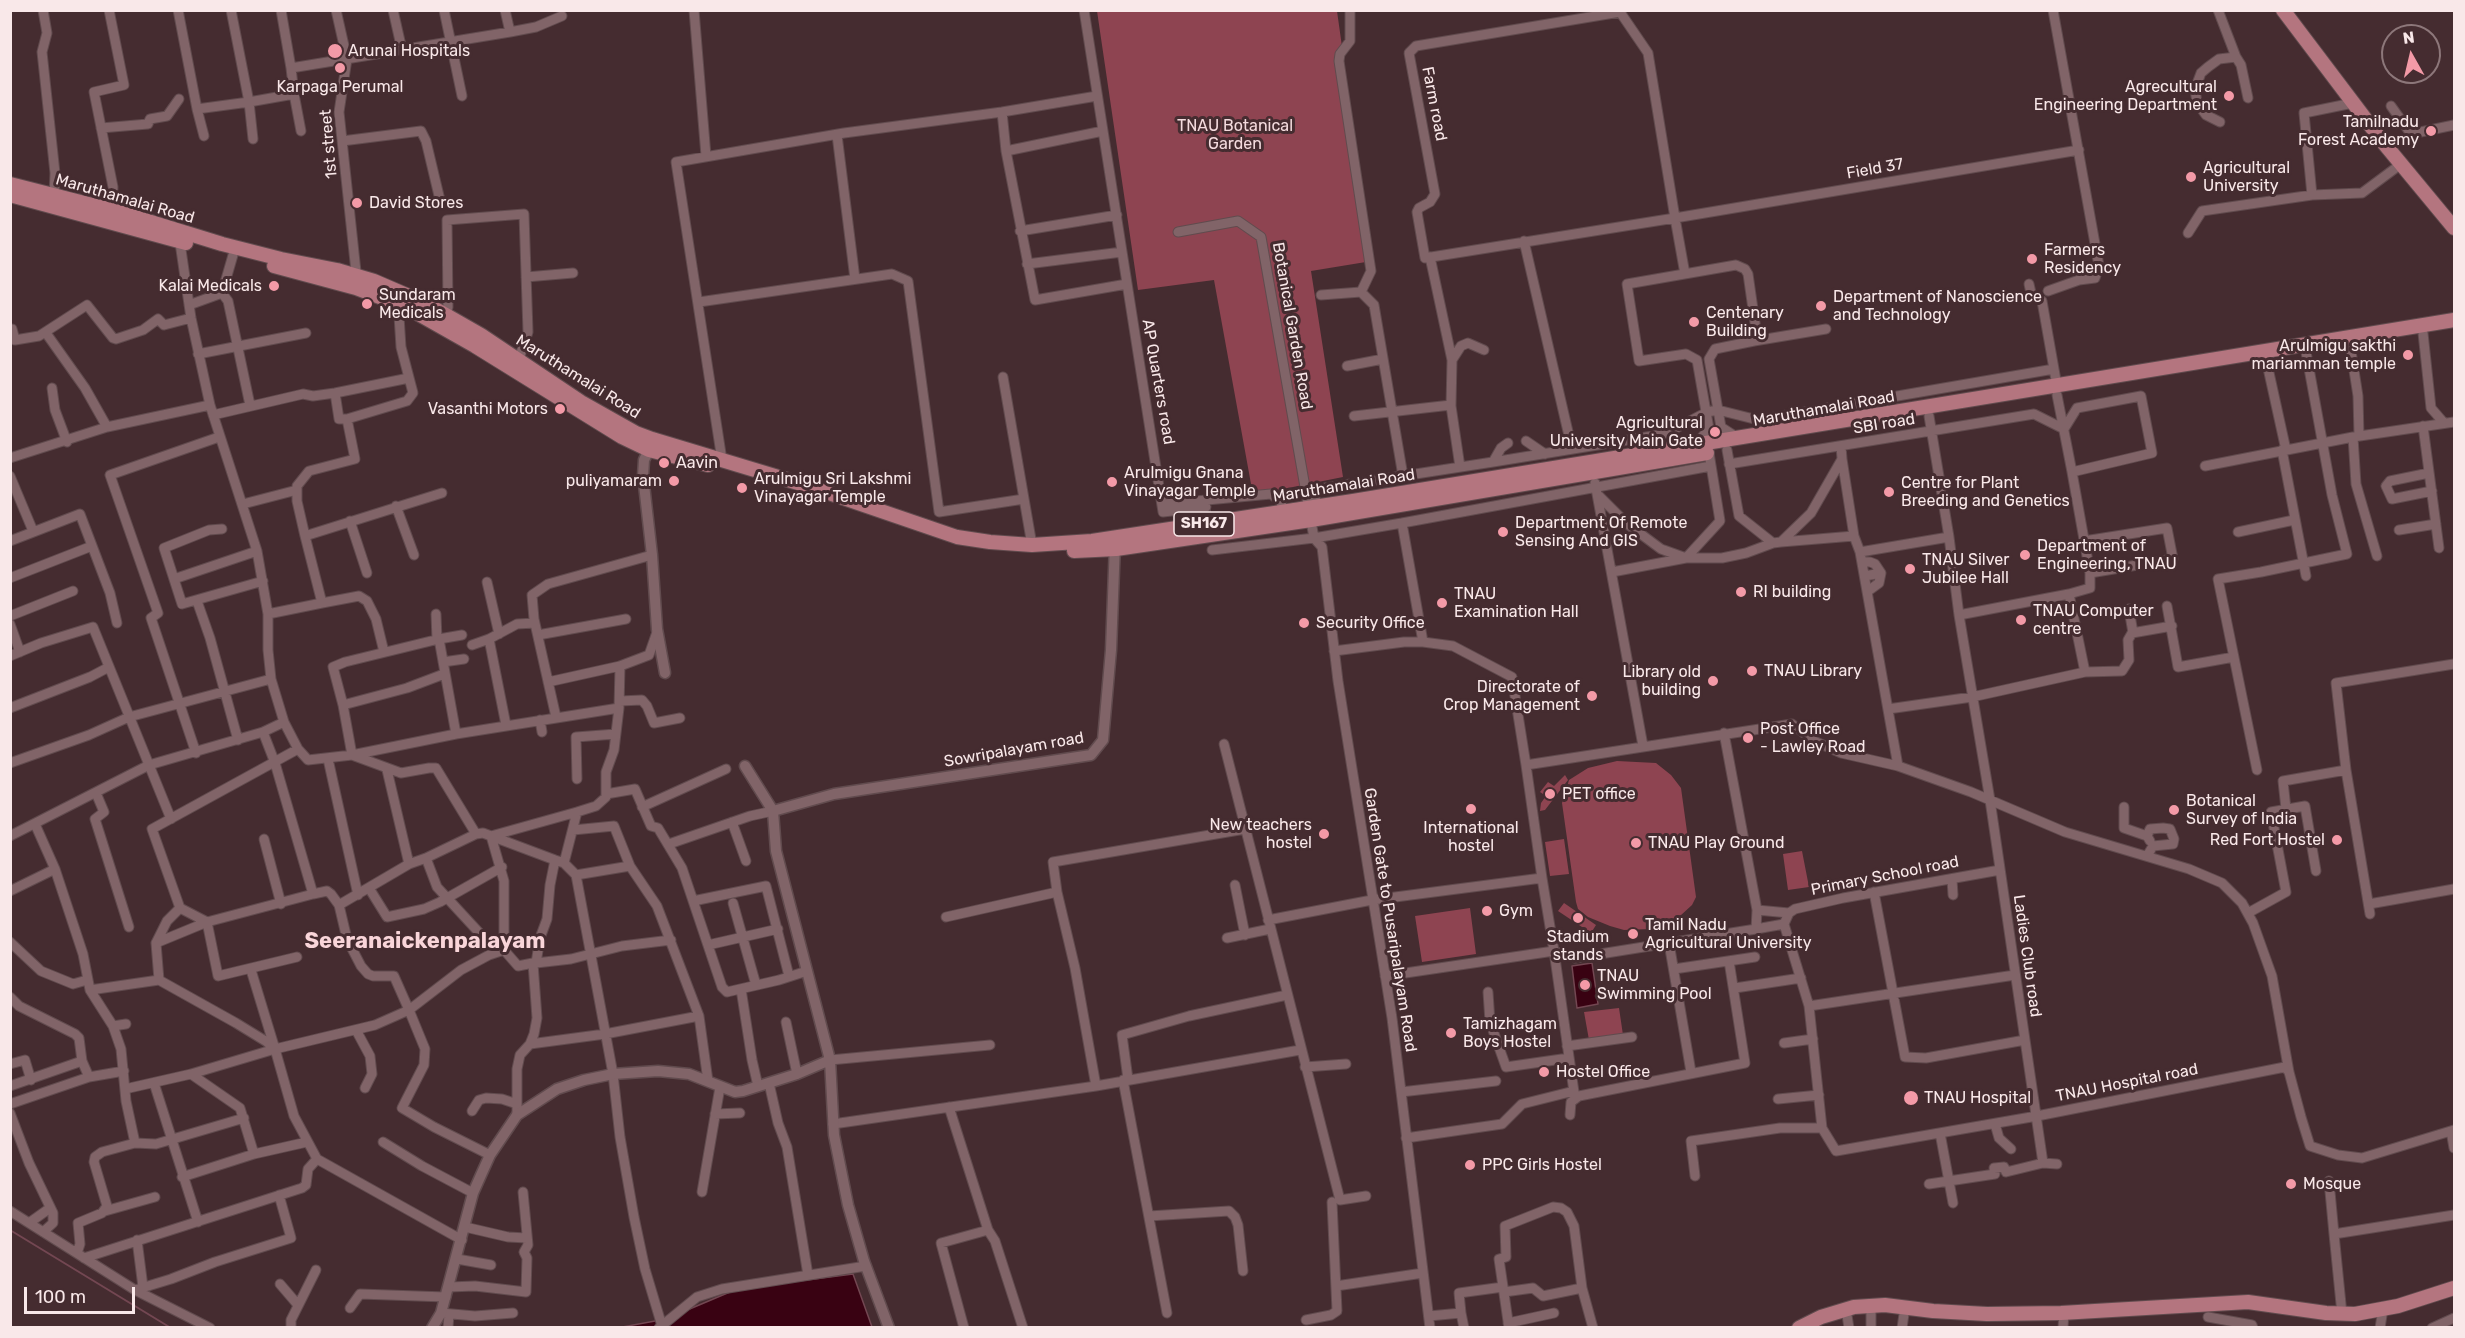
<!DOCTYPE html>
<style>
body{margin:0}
#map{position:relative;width:2465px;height:1338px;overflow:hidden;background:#452c30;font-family:Rubik,sans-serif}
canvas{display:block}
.frame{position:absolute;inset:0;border:12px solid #f9e8e9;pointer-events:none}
.north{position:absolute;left:2381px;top:24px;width:60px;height:60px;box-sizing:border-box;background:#452c30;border:2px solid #8d777a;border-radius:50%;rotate:352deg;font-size:16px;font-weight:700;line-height:24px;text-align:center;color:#f9e8e9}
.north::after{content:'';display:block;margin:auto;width:21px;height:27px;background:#f39aa7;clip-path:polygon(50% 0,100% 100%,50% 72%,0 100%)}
.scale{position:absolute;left:24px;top:1287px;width:111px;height:27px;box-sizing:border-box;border:3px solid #f9e8e9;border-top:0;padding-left:8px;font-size:18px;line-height:21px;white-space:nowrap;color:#f9e8e9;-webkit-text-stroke:4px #452c30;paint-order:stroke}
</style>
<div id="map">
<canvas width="2465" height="1338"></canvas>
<div class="frame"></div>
<div class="north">N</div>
<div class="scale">100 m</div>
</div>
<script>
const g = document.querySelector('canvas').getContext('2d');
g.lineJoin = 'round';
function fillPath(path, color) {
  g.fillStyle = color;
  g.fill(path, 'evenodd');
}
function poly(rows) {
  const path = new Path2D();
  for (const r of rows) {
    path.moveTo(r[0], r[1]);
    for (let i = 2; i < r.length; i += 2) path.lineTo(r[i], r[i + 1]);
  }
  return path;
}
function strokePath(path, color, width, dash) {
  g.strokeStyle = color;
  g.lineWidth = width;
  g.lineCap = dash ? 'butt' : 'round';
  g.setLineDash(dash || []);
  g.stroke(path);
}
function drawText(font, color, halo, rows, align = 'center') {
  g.font = font + ' Rubik,sans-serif';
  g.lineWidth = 6;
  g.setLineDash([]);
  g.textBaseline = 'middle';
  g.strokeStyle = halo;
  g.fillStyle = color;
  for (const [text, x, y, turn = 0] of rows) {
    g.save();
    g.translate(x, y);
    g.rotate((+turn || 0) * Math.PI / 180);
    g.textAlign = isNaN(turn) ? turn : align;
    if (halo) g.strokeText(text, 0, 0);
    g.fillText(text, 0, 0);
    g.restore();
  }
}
fillPath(poly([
 [1097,11,1337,11,1372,261,1311,271,1343,477,1253,495,1214,280,1138,290],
 [1617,761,1656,763,1671,775,1681,788,1696,897,1692,905,1680,916,1651,929,1624,930,1610,926,1588,917,1578,909,1576,902,1562,803,1569,780,1588,768],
 [1565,775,1568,780,1545,810,1540,811,1541,803,1546,796,1540,792,1548,782,1554,786],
 [1564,839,1569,874,1550,876,1545,842],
 [1802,851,1809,887,1788,890,1783,854],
 [1564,903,1596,925,1591,933,1558,911],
 [1470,908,1476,954,1422,962,1415,916],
 [1619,1008,1623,1035,1589,1040,1584,1012]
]), '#8e4451');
const water = poly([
 [1592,963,1598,1004,1577,1008,1572,966,1592,963],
 [853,1274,872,1327,617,1328,666,1319,737,1289,853,1274]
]);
fillPath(water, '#390212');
strokePath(water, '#734752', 1.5);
strokePath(poly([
 [10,1230,171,1328]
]), '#734752', 2);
strokePath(poly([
 [1206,507,1212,550]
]), '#60484c', 9, [9, 4.5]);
const minor = poly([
 [43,10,47,33,42,52,55,173,54,197],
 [109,10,124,85,94,92,113,187,112,210],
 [178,10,197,109],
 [231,10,249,102,294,94,291,68],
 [281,10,291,68,510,32,536,27,562,16],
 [336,10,347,59,339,112,357,281],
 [393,10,402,50],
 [444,10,462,96],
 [505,10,510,32],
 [694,10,706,156],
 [1084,10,1163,512,1206,507],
 [1350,10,1350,41,1340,54,1339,61,1371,271,1361,292,1374,305,1403,476],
 [2218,10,2236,57,2241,65,2248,98],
 [294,94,301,131],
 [2391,106,2411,134,2454,125],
 [1002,112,1006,151,1035,300,1127,284],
 [2220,122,2206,115,2197,103,2195,89,2201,73,2208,67,2219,59,2236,57],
 [101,128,148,124,150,119,167,116,179,99],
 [837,135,855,279],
 [204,136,197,109,249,102,253,139],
 [342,141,421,131,426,141,440,200],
 [1006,151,1103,131],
 [2312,195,2304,113,2353,103],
 [1020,231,1117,215],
 [1178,232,1238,221,1261,237,1314,538,1322,547,1338,681,1392,1018,1430,1328],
 [2188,233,2202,211,2312,195,2362,193,2401,164],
 [1524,241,1572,449],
 [233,255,222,293,228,301,250,405],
 [1430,257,1452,360,1451,406,1460,467],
 [1027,264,1122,252],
 [1685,274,1675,218,1648,53,1620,12,1416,46,1409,53,1435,194,1430,202,1419,208,1417,212,1425,258,1675,218,2079,150],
 [526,277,573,273],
 [2029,284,2031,293,2042,301,2057,386],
 [2048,291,2079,280,2095,278,2099,266,2053,10],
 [1321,295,1361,292],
 [699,302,892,274,908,281,939,512,1024,499],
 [189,305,222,293],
 [445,317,448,307,447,220,524,214,528,332,519,359],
 [10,329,12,329,15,340,39,336,87,305,113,338,116,339,143,330,158,319,164,325,191,318],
 [46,333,85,388,107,427],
 [2423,333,2431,408,2444,423],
 [1754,341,1826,329],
 [2350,345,2358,396,2359,436],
 [198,354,306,333],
 [2266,359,2286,450],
 [1452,360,1461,346,1468,343,1484,350],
 [1347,366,1383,359],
 [1003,377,1032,545],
 [52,388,55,410,67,442],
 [335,393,339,419,347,419,407,401,413,393,401,347,399,316,406,307],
 [2057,395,2072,472],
 [210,405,257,551,268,614,268,650,271,679,284,722,298,749,308,760,352,755,401,773,429,768,436,768,476,834,483,833,555,860,564,863,576,875,613,1074,620,1137,634,1217,645,1269,662,1326],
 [213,415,303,394,313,396,335,393,409,378],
 [1354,416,1451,405],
 [2423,426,2439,548],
 [2353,437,2356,484,2377,556],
 [1526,441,1545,454],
 [1508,443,1501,448,1493,462,1665,434,1707,412,1718,410,1758,420,2054,369],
 [1696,444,1709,429,1697,360,1686,354,1639,361,1627,284,1736,265,1745,269,1748,274,1757,337,1754,341,1715,349,1709,359,1721,427,1738,438],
 [1727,450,1739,516,1773,543,1781,542,1811,513,1842,459,1841,446],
 [2282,450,2306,576],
 [10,458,107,427,210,405,191,318,179,236],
 [1842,459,1854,536,1860,552],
 [722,460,676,162,844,133,1002,112,1097,96],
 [1729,464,2034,414,2064,429,2077,408,2141,396,2152,453,2072,472,2090,573,2090,588,2069,594,2085,672,1972,697,1888,709],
 [2205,466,2353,437,2454,422],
 [2429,473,2390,481,2386,486,2392,499,2432,491],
 [10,476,33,531],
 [1595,483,1643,746],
 [1599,496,1626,523,1661,549,1686,558,1720,521,1709,453],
 [243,504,297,490],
 [1164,504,1271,494,1281,502,1283,512],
 [396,506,414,555],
 [1316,507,1315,491,1325,488,1493,462],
 [350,521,367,573],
 [1402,523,1711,466],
 [222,529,209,530,164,548,182,604,263,581],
 [2399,530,2436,524],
 [2238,532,2294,520],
 [305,536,297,501,297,486,309,471,355,459,347,419],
 [1949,537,1959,615,2069,594],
 [10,541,80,514,110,593,117,623],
 [2084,541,2167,528,2173,559,2090,573],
 [1781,542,1854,536],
 [1212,550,1314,538,1402,523,1423,642],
 [1862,562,1870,562,1875,564,1881,573],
 [1612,572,1686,558,1722,558,1746,553,1773,543],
 [1865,576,1881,573,1879,583,1868,591],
 [10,578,92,546],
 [174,579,257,551],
 [487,582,499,634],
 [197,601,210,638,238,740],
 [322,603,359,596,367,601,376,619,384,652],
 [2167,606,2178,667,2234,657],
 [2129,609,2133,633],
 [268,614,322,603,305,536,442,493],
 [436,614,437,640],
 [1959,615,1990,800,2043,1163],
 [10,616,73,591],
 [10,624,20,652],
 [538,635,626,619],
 [439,639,462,635],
 [489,639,506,725],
 [472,645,489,639,517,624,535,623],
 [1334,651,1404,642,1423,642,1453,646,1512,677,1526,765,1792,724,1814,741,1841,753,1898,766,1971,792,2065,832,2189,869,2222,883,2242,903,2253,923,2272,976,2289,1072,2301,1117,2310,1146,2338,1155,2362,1158,2454,1130],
 [10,656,41,643,93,627,171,819],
 [443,662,464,659],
 [2085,672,2122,671,2129,660,2128,640,2132,633,2172,626],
 [548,682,620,666],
 [620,701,642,700,647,706,654,723,680,718],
 [343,705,407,688,444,674],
 [10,708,90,677,109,667],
 [556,717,534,619,532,595,548,584,652,555],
 [540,720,542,732],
 [284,722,263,732,275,763,313,894,327,891,331,894,339,905,347,939,361,966,368,974,373,976,394,976,409,1010,461,970,489,955,504,950,518,966,533,963,537,1018,534,1034,530,1044,520,1055,517,1069,517,1115],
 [456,734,439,639,345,662,333,667,343,705,352,755,456,734,619,708,620,666,649,655,657,632],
 [1224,744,1340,1200,1366,1196],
 [196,753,151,618,158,613,110,475,219,437],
 [328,759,358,895],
 [10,763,89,735,129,717,271,679],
 [1898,766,1860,552,1949,537,1929,416],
 [2257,770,2218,579,2261,572,2347,554,2332,495,2306,352],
 [577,779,576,737,616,734],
 [96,793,104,812,95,819,129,927],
 [606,794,635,789,651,826,658,828,682,868,722,987,727,992,779,980,807,971],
 [642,807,726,769],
 [2124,807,2124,828,2147,836,2150,841],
 [2286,809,2283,781,2346,770],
 [732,822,746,861],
 [35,824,55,869,83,954,90,990,113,1026,121,1049,126,1101,135,1143],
 [573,830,614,826,630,866],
 [10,836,149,765,263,732],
 [264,839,281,904],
 [669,844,750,816,773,811],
 [2147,856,2153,846,2173,844,2174,839,2170,829,2163,828,2150,829,2147,836],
 [426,858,476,834],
 [564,863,577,812,596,806,606,797,606,772,614,750,619,708],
 [409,864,426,858,437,887,497,952],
 [576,875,630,866,657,906,699,1016,708,1081],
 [1952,879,1953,895],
 [1235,885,1245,935],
 [369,888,387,917,424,909,440,902,502,867],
 [10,891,55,869],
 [1057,892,1075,968,1096,1086],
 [1874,892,1905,1057,1926,1058,2025,1040],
 [693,901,766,886,789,976],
 [733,903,756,985],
 [2369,904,2454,889],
 [339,905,409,864,387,770],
 [1757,910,1789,913],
 [2248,913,2286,892,2271,812,2305,806,2316,871],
 [2370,914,2346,770,2336,683,2454,664],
 [946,917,1057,892,1053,862,1245,829],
 [1268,920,1372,900,1542,878,1526,765],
 [1784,924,1789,913,1795,909,1843,898,2000,870],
 [1756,929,1784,924,1809,1006,1822,1128,1836,1151,2037,1116,2285,1067,2289,1072],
 [1227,938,1270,929],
 [10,942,41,971,73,984,87,980],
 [156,943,167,921,180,908],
 [1669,943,1691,1072],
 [708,945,778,929],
 [504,950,504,881,491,836,577,812],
 [297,957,218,976,207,922,180,908,152,829,298,749],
 [533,963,536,963,540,938,547,919,550,885,555,860],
 [536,963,571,959,622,946,671,940],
 [1674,969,1755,957],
 [1385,976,1554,951,1542,878],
 [159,980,156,943,207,922,313,894],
 [1735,988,1801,978],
 [741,989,752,1060,758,1086],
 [90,990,159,980,236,1023,267,1042,275,1049,251,970],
 [1488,992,1490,1022,1506,1067,1569,1058],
 [10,997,19,1006,75,1034,79,1038,82,1061,89,1077],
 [1809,1006,2015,975],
 [786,1022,797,1074],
 [113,1026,126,1024],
 [356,1030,370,1056,372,1074,365,1088],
 [1784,1043,1813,1039],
 [530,1044,605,1034,699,1016],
 [1567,1046,1632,1037],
 [830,1060,990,1045],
 [10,1064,25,1060,31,1080],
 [1305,1067,1346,1064],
 [191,1074,275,1049],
 [1128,1079,1122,1035,1189,1016,1287,995],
 [1123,1080,1167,1313],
 [154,1083,198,1222],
 [769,1083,778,1123,787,1147,808,1275],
 [10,1086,82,1061],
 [125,1089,191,1074,240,1108,254,1154],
 [1401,1092,1496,1081],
 [1575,1099,1554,951,1575,958,1756,929,1757,910,1724,733],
 [1778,1099,1819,1095],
 [10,1104,89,1077,124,1071],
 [949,1107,988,1230,995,1241,1023,1328],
 [472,1111,479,1100,486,1098,502,1099,517,1104],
 [10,1113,29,1163,53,1213,53,1223,43,1232],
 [715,1114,740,1113],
 [1570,1115,1571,1102,1579,1096,1745,1063,1729,961],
 [833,1124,1096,1086,1300,1050],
 [1995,1124,1999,1138,2011,1149],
 [2451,1131,2454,1148],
 [1940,1133,1953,1203],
 [1406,1138,1502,1124,1522,1104,1574,1091],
 [383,1142,422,1166,473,1193],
 [1695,1176,1691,1141,1780,1128,1822,1128],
 [182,1177,254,1154,307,1142],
 [2329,1181,2334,1234],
 [1929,1184,1995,1174,1994,1168,2004,1167,2006,1172,2043,1163,2057,1164],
 [702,1192,720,1087],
 [10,1211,135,1290,210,1328],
 [105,1211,155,1197],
 [1149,1216,1229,1211,1235,1217,1238,1225,1243,1271],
 [29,1223,50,1208],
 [465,1227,508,1237,527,1238],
 [137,1240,143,1287],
 [462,1240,317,1159,294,1116,275,1049,375,1025,409,1010,425,1049,424,1065,402,1108,434,1127,490,1155],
 [77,1253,80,1244,78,1223,102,1213,107,1206,94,1162,95,1157,102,1152,135,1143,156,1144,244,1118],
 [84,1258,302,1188,306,1185,308,1169,317,1159],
 [457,1259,491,1265],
 [280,1284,298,1305],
 [1336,1286,1423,1273],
 [449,1287,475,1286,526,1292,527,1258,524,1252,528,1245,523,1192],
 [135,1290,171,1279,215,1262,291,1238,279,1195],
 [1504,1292,1533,1288,1543,1296,1582,1288],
 [1871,1306,1871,1328],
 [350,1308,360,1294,446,1297],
 [1846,1309,1849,1328],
 [441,1313,475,1316,513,1313],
 [1461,1313,1464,1328],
 [2342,1314,2334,1234,2454,1215],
 [1429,1316,1461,1313,1459,1293,1503,1287],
 [2208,1317,2252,1325,2253,1328],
 [1306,1320,1331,1315,1337,1311,1332,1202],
 [1508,1323,1554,1313],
 [291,1328,291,1320,316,1270],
 [448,1328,449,1314],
 [659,1328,697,1297,722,1289,866,1266],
 [964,1328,941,1243,988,1230],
 [1509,1328,1499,1259,1506,1257,1505,1226,1553,1207,1561,1208,1567,1212,1574,1226,1582,1288,1593,1328],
 [1902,1328,1905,1307],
 [2063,1328,2064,1312],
 [2380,1328,2383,1309],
 [2432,1328,2454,1318]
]);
const tertiary = poly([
 [649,450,644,460,643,476,652,555,657,629,665,673],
 [745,766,773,811,776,851,830,1060,834,1135,848,1205,864,1261,889,1328],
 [773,811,834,794,1091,755,1103,740,1111,650,1115,543],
 [432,1328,441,1313,473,1193,481,1175,490,1155,517,1115,557,1089,584,1080,613,1074,658,1071,689,1074,735,1092,743,1091,797,1074,830,1060]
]);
const primary = poly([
 [2283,10,2382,141,2454,228],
 [10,184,112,210,222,244,281,259,337,270,374,281,425,303,481,335,581,402,636,433,652,439,808,486,957,537,990,542,1032,545,1092,541,1353,501,2454,320],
 [10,195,186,243],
 [274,266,356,288,406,307,475,346,622,437,649,450,708,465],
 [1074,551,1116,549,1311,520,1707,453],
 [1799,1328,1821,1317,1854,1307,1885,1305,1933,1311,1987,1314,2061,1313,2248,1302,2326,1313,2355,1314,2398,1306,2454,1288]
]);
strokePath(minor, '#614b4e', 11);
strokePath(tertiary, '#614b4e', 13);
strokePath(primary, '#614b4e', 16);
strokePath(minor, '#816468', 9);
strokePath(tertiary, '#816468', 10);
strokePath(primary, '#b4757f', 14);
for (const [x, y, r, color] of [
 [335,51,8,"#f39aa7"],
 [340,68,6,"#f39aa7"],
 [2229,96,6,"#f39aa7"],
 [2431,131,6,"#f39aa7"],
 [2191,177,6,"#f39aa7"],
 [357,203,6,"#f39aa7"],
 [2032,259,6,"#f39aa7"],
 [274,286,6,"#f39aa7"],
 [367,304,6,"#f39aa7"],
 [1821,306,6,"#f39aa7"],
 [1694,322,6,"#f39aa7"],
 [2408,355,6,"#f39aa7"],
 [560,409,6,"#f39aa7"],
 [1715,432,6,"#f39aa7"],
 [664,463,6,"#f39aa7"],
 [674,481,6,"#f39aa7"],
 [1112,482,6,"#f39aa7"],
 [742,488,6,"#f39aa7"],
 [1889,492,6,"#f39aa7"],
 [1503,532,6,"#f39aa7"],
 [2025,555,6,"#f39aa7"],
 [1910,569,6,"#f39aa7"],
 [1741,592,6,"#f39aa7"],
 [1442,603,6,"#f39aa7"],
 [2021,620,6,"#f39aa7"],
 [1304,623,6,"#f39aa7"],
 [1752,671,6,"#f39aa7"],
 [1713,681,6,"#f39aa7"],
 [1592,696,6,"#f39aa7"],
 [1748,738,6,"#f39aa7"],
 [1550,794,6,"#f39aa7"],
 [1471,809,6,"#f39aa7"],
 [2174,810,6,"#f39aa7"],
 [1324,834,6,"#f39aa7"],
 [2337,840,6,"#f39aa7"],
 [1636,843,6,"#f39aa7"],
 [1487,911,6,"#f39aa7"],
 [1578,918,6,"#f39aa7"],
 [1633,934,6,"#f39aa7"],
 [1585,985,6,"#f39aa7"],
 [1451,1033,6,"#f39aa7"],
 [1544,1072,6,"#f39aa7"],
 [1911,1098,8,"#f39aa7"],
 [1470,1165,6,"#f39aa7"],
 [2291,1184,6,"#f39aa7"]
]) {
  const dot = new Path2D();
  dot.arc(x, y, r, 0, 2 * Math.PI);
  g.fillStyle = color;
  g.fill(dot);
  strokePath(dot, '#452c30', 2);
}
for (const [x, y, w] of [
 [1204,524,60]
]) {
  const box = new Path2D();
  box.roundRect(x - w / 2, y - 12, w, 24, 4.5);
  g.fillStyle = '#452c30';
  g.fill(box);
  strokePath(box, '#f9e8e9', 1.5);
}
drawText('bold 15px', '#f9e8e9', null, [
 ["SH167",1204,524]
]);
drawText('16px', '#f9e8e9', '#452c30', [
 ["Arunai Hospitals",348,51],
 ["Karpaga Perumal",340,87,"center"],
 ["Agrecultural",2217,87,"right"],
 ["Engineering Department",2217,105,"right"],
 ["Tamilnadu",2419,122,"right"],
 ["Forest Academy",2419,140,"right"],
 ["Agricultural",2203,168],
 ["University",2203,186],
 ["David Stores",369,203],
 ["Farmers",2044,250],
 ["Residency",2044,268],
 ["Kalai Medicals",262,286,"right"],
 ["Sundaram",379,295],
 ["Medicals",379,313],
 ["Department of Nanoscience",1833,297],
 ["and Technology",1833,315],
 ["Centenary",1706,313],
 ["Building",1706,331],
 ["Arulmigu sakthi",2396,346,"right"],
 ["mariamman temple",2396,364,"right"],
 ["Vasanthi Motors",548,409,"right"],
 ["Agricultural",1703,423,"right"],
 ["University Main Gate",1703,441,"right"],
 ["Aavin",676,463],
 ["Arulmigu Gnana",1124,473],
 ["Vinayagar Temple",1124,491],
 ["Arulmigu Sri Lakshmi",754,479],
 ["Vinayagar Temple",754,497],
 ["puliyamaram",662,481,"right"],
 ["Centre for Plant",1901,483],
 ["Breeding and Genetics",1901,501],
 ["Department Of Remote",1515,523],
 ["Sensing And GIS",1515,541],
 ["Department of",2037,546],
 ["Engineering, TNAU",2037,564],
 ["TNAU Silver",1922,560],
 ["Jubilee Hall",1922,578],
 ["RI building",1753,592],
 ["TNAU",1454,594],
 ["Examination Hall",1454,612],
 ["TNAU Computer",2033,611],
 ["centre",2033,629],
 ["Security Office",1316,623],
 ["TNAU Library",1764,671],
 ["Library old",1701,672,"right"],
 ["building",1701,690,"right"],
 ["Directorate of",1580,687,"right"],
 ["Crop Management",1580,705,"right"],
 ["Post Office",1760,729],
 ["- Lawley Road",1760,747],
 ["PET office",1562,794],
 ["Botanical",2186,801],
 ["Survey of India",2186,819],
 ["New teachers",1312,825,"right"],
 ["hostel",1312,843,"right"],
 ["International",1471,828,"center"],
 ["hostel",1471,846,"center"],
 ["Red Fort Hostel",2325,840,"right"],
 ["TNAU Play Ground",1648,843],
 ["Gym",1499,911],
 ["Tamil Nadu",1645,925],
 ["Agricultural University",1645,943],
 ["Stadium",1578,937,"center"],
 ["stands",1578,955,"center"],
 ["TNAU",1597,976],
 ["Swimming Pool",1597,994],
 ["Tamizhagam",1463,1024],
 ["Boys Hostel",1463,1042],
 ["Hostel Office",1556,1072],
 ["TNAU Hospital",1924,1098],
 ["PPC Girls Hostel",1482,1165],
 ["Mosque",2303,1184]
], 'left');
drawText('16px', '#f9e8e9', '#452c30', [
 ["Farm road",1434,104,79],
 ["1st street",329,144,-95],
 ["Field 37",1875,169,-10],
 ["Maruthamalai Road",125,199,16],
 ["Botanical Garden Road",1292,326,80],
 ["Maruthamalai Road",578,377,32],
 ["AP Quarters road",1158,382,80],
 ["Maruthamalai Road",1824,409,-10],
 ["SBI road",1884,424,-9],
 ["Maruthamalai Road",1344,486,-9],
 ["Sowripalayam road",1014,750,-10],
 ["Primary School road",1885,876,-11],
 ["Garden Gate to Pusaripalayam Road",1390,920,81],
 ["Ladies Club road",2027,956,82],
 ["TNAU Hospital road",2127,1083,-11]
]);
drawText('16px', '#f4dbde', '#452c30', [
 ["TNAU Botanical",1235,126],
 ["Garden",1235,144]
]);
drawText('bold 22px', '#f9d5d9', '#452c30', [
 ["Seeranaickenpalayam",425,942]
]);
</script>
